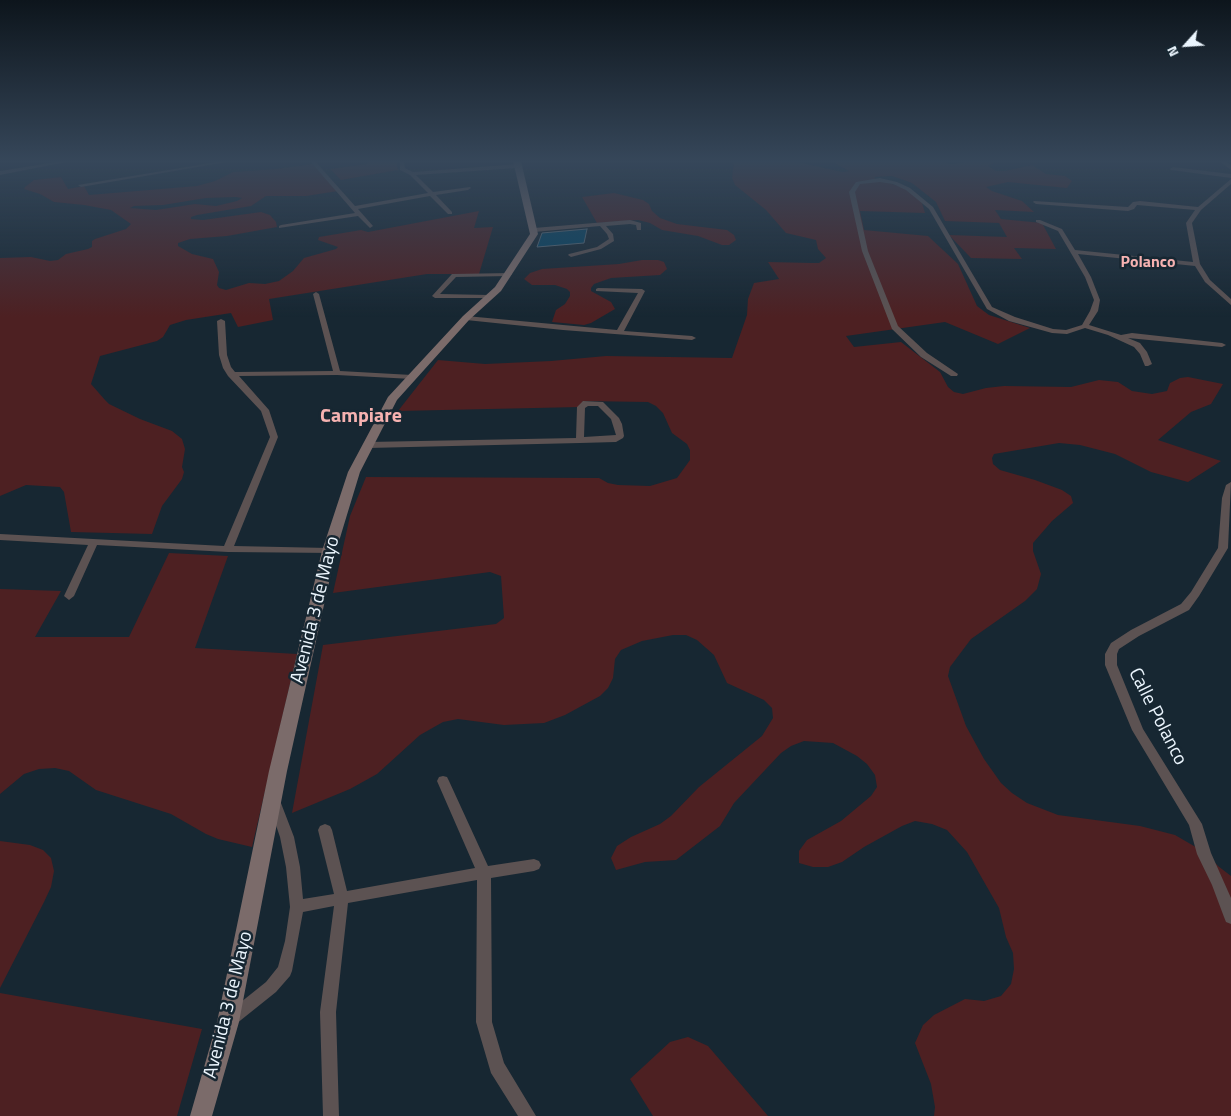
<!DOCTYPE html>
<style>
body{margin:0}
#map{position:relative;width:1231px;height:1116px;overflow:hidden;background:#172732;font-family:"Titillium Web",sans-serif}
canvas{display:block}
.north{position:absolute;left:1161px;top:20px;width:50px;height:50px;-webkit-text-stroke:4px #172732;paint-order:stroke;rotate:244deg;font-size:14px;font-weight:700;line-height:20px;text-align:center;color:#ebf5fd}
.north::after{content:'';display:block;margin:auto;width:18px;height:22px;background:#ebf5fd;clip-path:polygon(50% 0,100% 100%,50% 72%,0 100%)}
</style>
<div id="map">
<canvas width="1231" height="1116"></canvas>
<div class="north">N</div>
</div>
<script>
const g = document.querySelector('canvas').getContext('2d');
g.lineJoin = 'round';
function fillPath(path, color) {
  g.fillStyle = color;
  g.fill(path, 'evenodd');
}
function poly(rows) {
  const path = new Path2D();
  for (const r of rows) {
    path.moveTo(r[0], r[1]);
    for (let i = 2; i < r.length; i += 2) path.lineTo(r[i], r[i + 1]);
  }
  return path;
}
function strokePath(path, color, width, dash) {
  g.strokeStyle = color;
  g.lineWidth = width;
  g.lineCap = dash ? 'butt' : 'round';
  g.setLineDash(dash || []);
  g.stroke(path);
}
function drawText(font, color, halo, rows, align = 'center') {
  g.font = font + ' "Titillium Web",sans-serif';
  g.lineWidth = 5;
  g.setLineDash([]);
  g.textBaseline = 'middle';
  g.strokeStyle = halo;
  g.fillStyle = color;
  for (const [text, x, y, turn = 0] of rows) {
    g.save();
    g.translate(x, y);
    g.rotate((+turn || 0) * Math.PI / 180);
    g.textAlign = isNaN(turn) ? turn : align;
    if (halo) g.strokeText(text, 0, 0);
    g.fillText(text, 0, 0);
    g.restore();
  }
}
fillPath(poly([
 [368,161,396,161,398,170,341,180,330,169,367,164],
 [734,161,792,161,843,172,849,171,836,164,835,161,945,161,948,164,955,164,965,162,965,161,995,161,988,166,996,171,1005,171,1032,165,1046,174,1065,176,1072,181,1067,188,1008,182,986,187,992,191,1022,201,1034,212,995,210,1001,219,1042,223,1056,249,1014,248,1022,259,971,258,949,235,1007,237,999,223,945,221,936,202,912,183,892,176,874,177,876,179,905,188,922,203,925,213,860,211,864,230,928,236,958,264,977,306,989,315,1030,328,998,344,945,322,846,336,854,347,901,342,940,372,948,387,954,392,963,394,986,388,1004,386,1071,387,1099,380,1118,382,1132,391,1152,394,1167,391,1170,383,1180,378,1188,377,1223,384,1211,404,1191,412,1158,440,1221,461,1188,482,1151,472,1115,454,1080,445,1059,443,994,454,992,458,993,464,1000,470,1035,480,1062,490,1071,496,1073,503,1052,521,1033,543,1033,551,1041,574,1037,589,1025,601,971,639,950,667,948,676,966,726,984,759,1001,783,1012,793,1027,803,1058,815,1140,826,1175,835,1206,853,1218,866,1231,876,1231,1116,934,1116,935,1107,931,1084,915,1043,923,1025,934,1015,965,999,984,1001,1001,996,1011,984,1014,969,1013,953,1006,937,999,908,967,852,947,830,932,824,915,821,902,826,864,847,842,862,828,867,813,867,799,863,799,851,807,840,841,821,871,796,877,787,875,775,867,764,857,756,833,743,804,741,791,746,781,753,734,803,720,826,676,860,645,862,616,870,611,858,617,846,631,837,660,824,671,816,699,787,762,736,773,718,772,708,764,700,727,683,714,655,697,640,686,635,673,635,642,641,621,650,615,659,613,678,608,688,600,696,565,715,544,723,504,725,458,719,443,722,420,735,377,774,350,789,292,813,323,645,496,624,504,618,501,576,490,572,333,593,350,516,366,477,599,478,608,483,618,485,650,486,677,478,690,460,690,450,687,444,672,433,663,413,656,406,648,402,583,401,580,407,398,411,438,360,485,364,551,361,606,356,732,358,747,315,748,299,754,283,779,279,768,262,812,263,819,263,826,258,818,249,816,240,786,233,766,210,735,185,732,178],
 [313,164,338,191,306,196,266,196,251,206,197,215,191,217,191,219,203,220,261,212,270,215,276,222,277,227,227,236,190,239,178,243,178,246,192,254,213,259,219,272,217,285,219,288,226,290,249,283,265,284,279,281,293,271,304,258,336,249,338,247,318,240,319,237,361,230,368,232,479,211,474,228,493,227,479,274,427,274,269,299,273,320,238,327,231,313,186,320,170,325,163,337,157,341,100,356,91,384,105,400,109,404,140,419,172,431,182,439,185,449,182,467,184,472,182,479,162,506,152,534,71,532,64,492,60,487,26,485,0,496,0,258,31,257,50,261,58,260,66,254,88,249,92,247,92,241,95,239,126,229,131,224,111,210,84,205,54,202,40,194,24,189,25,187,34,180,61,177,68,189,84,186,89,195,197,186,215,181,233,172,276,169],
 [236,197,242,198,237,201,216,206,195,204,156,210,130,208,134,206,163,205,206,198],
 [614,193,643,200,649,204,652,211,660,218,677,224,727,230,734,235,736,240,729,245,722,245,698,236,662,230,650,223,638,220,597,223,582,197],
 [642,260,658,260,664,262,667,269,660,275,611,278,594,284,591,288,591,291,611,302,615,309,591,323,584,325,552,322,556,310,565,304,570,296,570,292,567,289,555,285,532,285,524,279,530,273,542,269,619,264],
 [169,553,228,556,195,648,297,654,252,847,218,839,206,834,171,814,96,790,69,771,55,768,39,769,24,774,0,794,0,589,61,591,35,637,129,637],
 [0,841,30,845,43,850,51,858,54,871,51,887,44,902,0,988],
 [0,993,202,1029,177,1116,0,1116],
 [688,1037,708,1046,768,1116,653,1116,630,1079,670,1042]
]), '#4d2022');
const building = poly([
 [587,229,584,243,537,247,542,233,587,229]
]);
fillPath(building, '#024464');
strokePath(building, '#5a6c79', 1);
fillPath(poly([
 [62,161,72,161,0,175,0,171,62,161],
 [222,161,233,161,81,187,78,185,222,161],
 [310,161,315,161,355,206,428,193,410,175,400,170,400,161,404,161,405,168,413,172,518,164,521,166,518,168,416,175,433,192,470,187,471,188,468,190,436,195,452,212,452,214,448,214,430,196,358,209,373,226,370,228,358,216,279,228,279,226,281,225,355,213,310,161],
 [1219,161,1225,161,1231,165,1231,170,1219,161],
 [1173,167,1231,174,1231,178,1171,170,1170,169,1173,167],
 [880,178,897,182,910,188,933,207,992,307,1015,317,1053,329,1066,330,1082,325,1090,311,1094,300,1085,277,1058,231,1036,222,1036,220,1040,220,1062,229,1075,250,1193,262,1186,223,1195,210,1137,205,1134,209,1128,211,1036,204,1033,202,1034,201,1128,207,1133,202,1140,201,1198,207,1231,179,1231,184,1201,210,1192,223,1200,264,1210,280,1231,299,1231,305,1205,282,1195,266,1078,254,1091,277,1100,300,1098,311,1089,325,1121,335,1132,333,1222,343,1226,345,1222,347,1128,338,1140,343,1147,352,1152,364,1148,366,1145,366,1140,354,1134,347,1108,335,1085,328,1067,334,1052,333,1009,321,987,309,929,209,906,190,893,184,880,182,860,184,855,192,868,251,898,326,927,353,958,374,957,376,951,376,921,357,892,329,862,251,849,192,856,182,880,178],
 [630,220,641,223,641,230,637,230,636,225,630,224,606,226,613,234,614,241,601,249,571,257,568,255,569,254,597,247,609,239,607,234,600,226,534,232,531,230,534,228,630,220],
 [511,273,512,274,509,276,456,277,440,294,489,295,492,297,491,298,435,298,432,296,452,274,511,273],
 [598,288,642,289,645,291,624,331,692,336,696,338,692,340,563,330,466,320,462,318,466,316,617,330,638,293,596,291,596,289,598,288],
 [316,292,319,294,340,371,412,375,416,377,412,379,337,375,239,376,269,410,278,437,234,546,329,548,334,551,333,553,228,552,97,545,74,596,69,600,64,596,88,545,0,540,0,534,224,546,270,437,261,411,228,376,223,368,219,355,217,321,221,319,225,321,227,355,231,367,235,372,333,371,313,294,316,292],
 [583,401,603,402,619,418,622,424,624,436,623,438,616,442,580,443,368,448,364,445,368,442,576,438,577,407,583,401],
 [588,406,598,406,611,419,616,435,584,437,585,408,588,406],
 [1231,482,1228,548,1199,596,1189,610,1139,636,1119,649,1117,654,1117,665,1143,729,1202,824,1211,853,1231,898,1231,924,1226,922,1224,917,1212,885,1197,854,1189,825,1132,730,1105,665,1105,654,1111,643,1131,630,1181,604,1191,592,1218,548,1222,498,1226,485,1231,482],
 [443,776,447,777,449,781,488,866,534,859,539,861,541,865,539,869,534,871,491,878,492,1022,504,1063,536,1116,518,1116,491,1073,476,1022,477,880,348,903,336,1012,339,1116,323,1116,320,1012,334,906,303,912,292,971,290,976,276,992,236,1024,231,1027,226,1024,223,1019,226,1014,266,982,278,967,285,941,290,907,286,867,280,837,268,802,269,798,274,797,279,798,294,837,300,867,303,899,334,894,318,830,320,826,325,824,330,826,332,830,347,891,475,868,437,781,439,777,443,776]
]), '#5c5252');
fillPath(poly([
 [513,161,521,161,538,234,501,291,469,320,397,400,360,472,336,551,287,771,239,1022,212,1116,190,1116,217,1022,269,771,322,551,348,472,388,397,463,316,495,287,530,234,513,161]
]), '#7b6b6a');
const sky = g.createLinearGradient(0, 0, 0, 317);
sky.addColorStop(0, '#0d151c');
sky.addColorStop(0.51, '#36475a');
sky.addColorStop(1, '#36475a00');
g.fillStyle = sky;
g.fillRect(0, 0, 1231, 317);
drawText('bold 16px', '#f6b2b1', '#172732', [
 ["Polanco",1148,263]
]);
drawText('19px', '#ebf5fd', '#172732', [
 ["Avenida 3 de Mayo",316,610,-76],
 ["Calle Polanco",1157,717,63],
 ["Avenida 3 de Mayo",229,1005,-76]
]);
drawText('bold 20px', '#f6b2b1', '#172732', [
 ["Campiare",361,417]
]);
</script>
